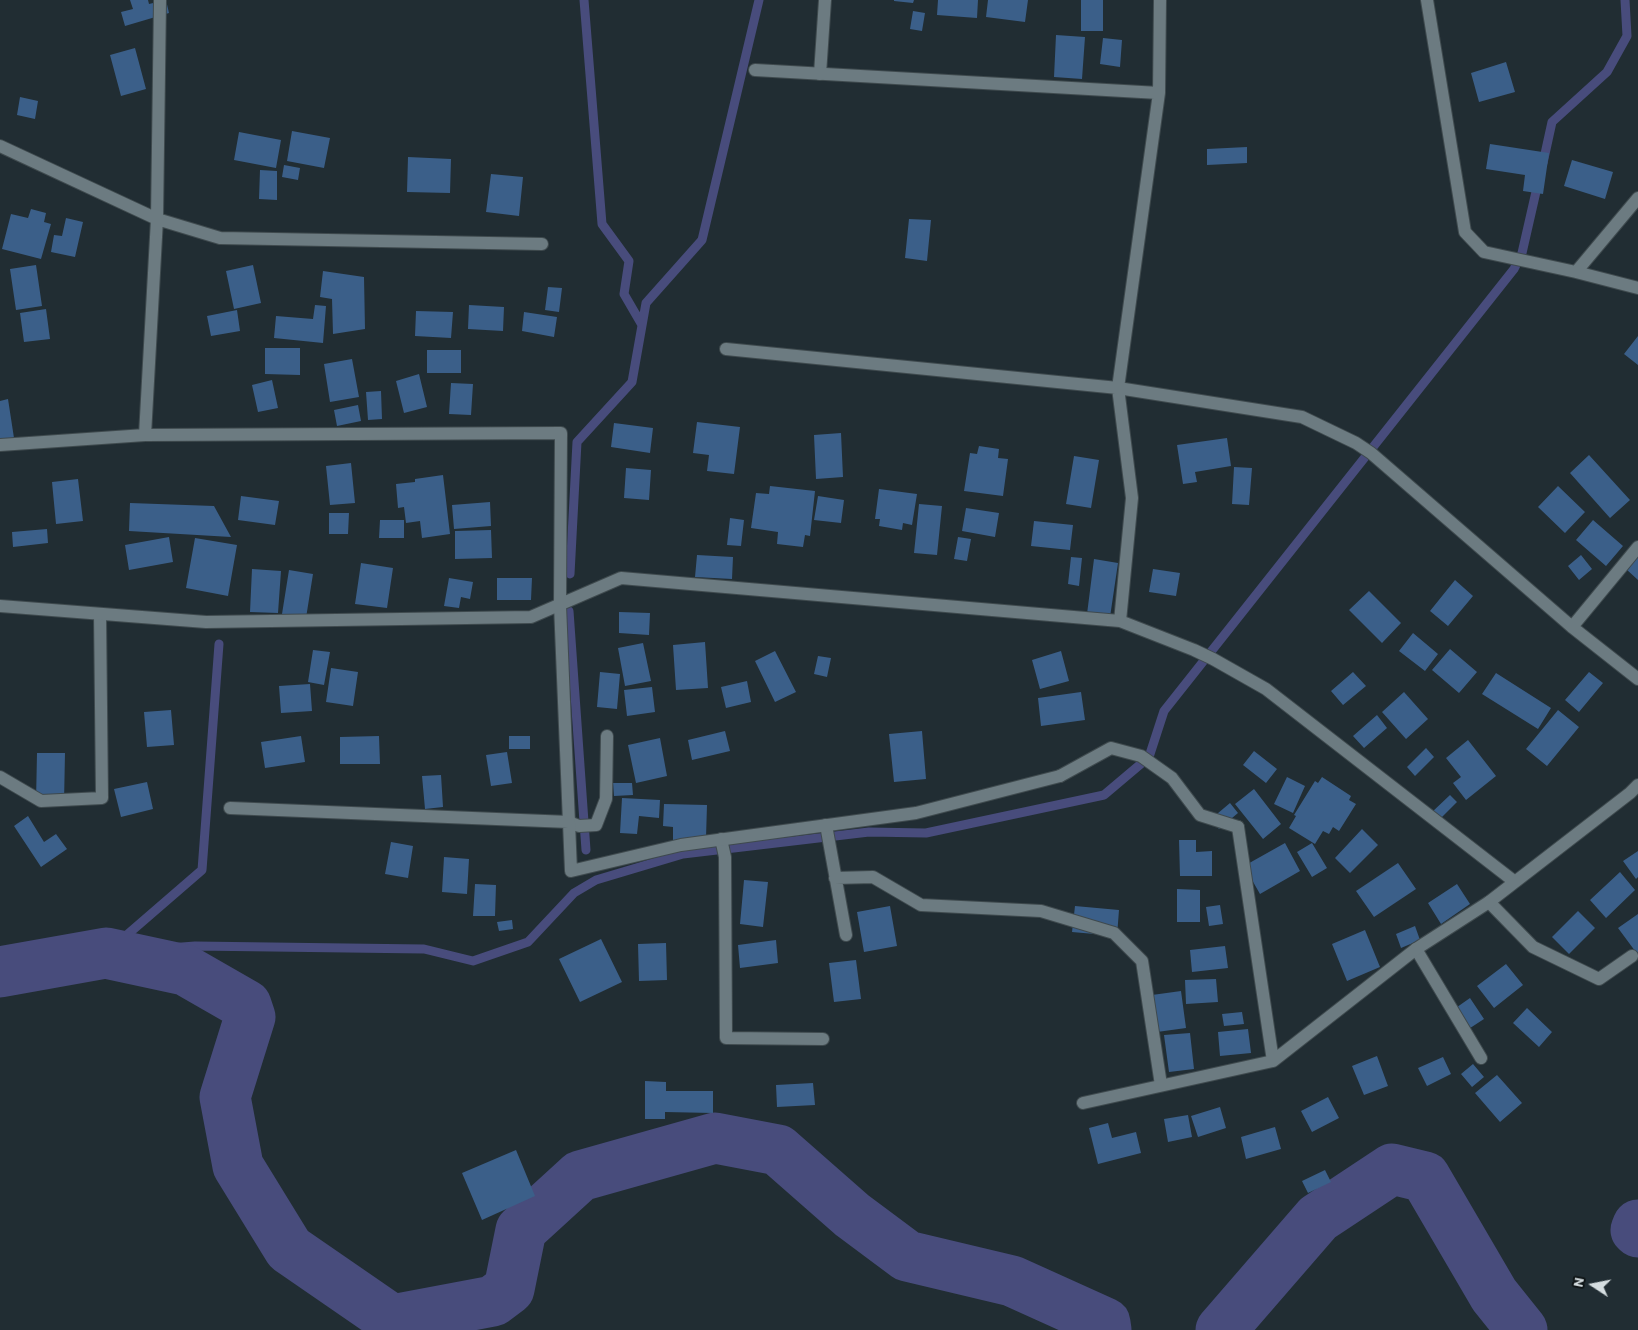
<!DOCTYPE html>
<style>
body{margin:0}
#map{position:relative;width:1638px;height:1330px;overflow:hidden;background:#212d33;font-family:Barlow,sans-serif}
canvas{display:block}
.north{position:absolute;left:1568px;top:1260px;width:50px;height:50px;-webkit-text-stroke:4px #0f1517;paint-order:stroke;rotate:281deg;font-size:14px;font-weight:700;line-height:20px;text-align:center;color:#d5dde0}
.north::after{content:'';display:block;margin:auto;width:18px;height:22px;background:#d5dde0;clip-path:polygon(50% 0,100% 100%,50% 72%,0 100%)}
</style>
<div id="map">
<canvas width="1638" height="1330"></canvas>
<div class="north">N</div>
</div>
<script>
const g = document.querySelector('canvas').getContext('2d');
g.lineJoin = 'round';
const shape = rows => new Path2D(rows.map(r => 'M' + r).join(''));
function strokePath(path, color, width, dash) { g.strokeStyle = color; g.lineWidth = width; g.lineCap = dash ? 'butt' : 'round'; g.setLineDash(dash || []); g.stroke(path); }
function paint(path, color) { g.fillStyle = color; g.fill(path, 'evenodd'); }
strokePath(shape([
 [584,0,602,224,629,261,624,294,642,325],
 [1543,163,1552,122,1607,72,1627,36,1625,0],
 [570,574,577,442,632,382,646,303,702,240,759,0],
 [569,611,586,850],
 [106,953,195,946,424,949,473,961,528,942,574,893,596,880,683,854,869,832,926,833,1104,795,1149,757,1164,711,1514,269,1522,253,1538,183],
 [106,953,202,870,219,644]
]), '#484c7c', 9);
strokePath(shape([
 [0,972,106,953,185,970,246,1005,250,1017,225,1097,238,1166,289,1249,392,1320,493,1301,509,1289,521,1230,580,1176,715,1138,778,1150,852,1215,907,1256,1012,1281,1105,1323,1106,1330],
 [1638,1225,1636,1230,1638,1232],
 [1221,1330,1318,1218,1392,1169,1425,1177,1494,1295,1522,1330]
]), '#484c7c', 51);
paint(shape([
 [130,0,148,0,149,4,166,0,169,13,125,26,121,12,133,9],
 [894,0,914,0,913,3,894,1],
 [938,0,978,0,977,18,937,15],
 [988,0,1028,0,1025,22,986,17],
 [1081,0,1103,0,1103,31,1081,31],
 [913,11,925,13,922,31,910,29],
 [1056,35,1085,37,1082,79,1054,77],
 [1103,38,1122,40,1120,67,1100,64],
 [135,48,146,89,121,96,110,55],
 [1506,62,1515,92,1479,102,1471,73],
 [20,97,38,101,35,119,17,115],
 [292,131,330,138,324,168,287,161],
 [239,132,281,140,276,168,234,160],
 [1490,144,1549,153,1543,194,1523,191,1525,175,1486,169],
 [1247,147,1247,163,1207,165,1207,149],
 [408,157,451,159,450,193,407,192],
 [1572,160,1613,172,1605,199,1564,186],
 [284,165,300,168,298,180,282,177],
 [260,170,277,171,277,200,259,199],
 [491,174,523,177,519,216,486,212],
 [31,209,46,213,44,222,51,224,41,259,2,249,11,214,28,218],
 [66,218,83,222,75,257,51,252,54,235,62,236],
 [909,219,931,220,927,261,905,258],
 [36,265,42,306,16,310,10,269],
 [253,265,261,303,234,309,226,271],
 [323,271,364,277,365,329,333,334,332,299,320,297],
 [548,287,562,288,559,312,545,310],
 [315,305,326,306,323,343,274,338,276,316,313,319],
 [469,305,504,307,503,331,468,329],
 [46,309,50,339,24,342,20,313],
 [237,310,240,331,211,336,207,316],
 [416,311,453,312,451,338,415,336],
 [524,312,557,317,554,337,522,331],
 [1638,336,1638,365,1624,354],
 [265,348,300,348,300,375,265,374],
 [427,350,461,350,461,373,427,373],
 [352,359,359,397,330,402,324,364],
 [419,374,427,407,404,413,396,381],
 [272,380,278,408,258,412,252,385],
 [451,383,473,384,471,415,449,414],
 [381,391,382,419,368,420,366,392],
 [8,399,14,438,0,440,0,401],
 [358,405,361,421,337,426,334,410],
 [697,422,740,427,734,474,707,471,709,455,693,453],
 [614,423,653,428,650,453,611,447],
 [841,433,843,477,816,479,814,435],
 [1227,438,1231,466,1195,472,1197,482,1183,484,1177,445],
 [979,446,999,449,998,458,1008,459,1003,496,964,491,970,453,977,454],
 [1589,455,1630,500,1610,518,1570,473],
 [1074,456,1099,460,1091,508,1066,504],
 [351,463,355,503,330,505,326,466],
 [1234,467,1252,468,1249,505,1232,504],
 [626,468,651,470,649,500,624,498],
 [443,475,450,534,422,538,420,521,406,523,404,507,398,508,396,484,415,482,415,479],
 [78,479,83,521,56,524,52,482],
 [770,486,815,491,810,536,805,535,803,547,777,544,778,532,751,528,756,493,769,494],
 [1558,486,1585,512,1565,533,1538,507],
 [879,489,917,494,912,525,903,523,902,530,879,526,880,519,875,519],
 [241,496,279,501,275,525,238,520],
 [818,496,844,500,841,523,814,520],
 [490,502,491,526,454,529,452,505],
 [130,503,214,506,231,537,129,531],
 [919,504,942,506,937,555,914,553],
 [966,508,999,513,995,537,962,531],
 [329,513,349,513,348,534,329,534],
 [730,518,744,520,741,546,727,545],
 [380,520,404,520,404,538,379,538],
 [1593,520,1623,546,1606,566,1576,540],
 [1034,521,1073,525,1070,550,1031,546],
 [47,529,48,543,13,547,12,532],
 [491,530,492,558,455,559,455,531],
 [169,537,173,562,129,570,125,545],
 [958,537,971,539,967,561,954,559],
 [195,538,237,545,228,596,186,588],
 [697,555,733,557,732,579,695,577],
 [1581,555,1592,569,1579,580,1568,566],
 [1638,555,1638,580,1626,569],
 [1071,557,1082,558,1079,586,1068,584],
 [1094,559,1118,563,1110,617,1087,614],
 [361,563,393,568,387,608,355,604],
 [252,569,281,571,278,613,250,612],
 [1153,569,1180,573,1176,596,1149,592],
 [289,570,313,574,306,618,282,614],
 [449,578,473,582,470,599,461,597,459,608,444,606],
 [497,578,532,578,531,600,497,600],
 [1455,580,1473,596,1448,626,1430,611],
 [1369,591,1401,623,1382,643,1349,610],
 [619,612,650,613,649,635,619,633],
 [1413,633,1438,654,1425,671,1399,651],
 [705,642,708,688,676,690,673,645],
 [643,643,651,681,625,686,618,648],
 [1450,649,1477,672,1459,693,1432,670],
 [313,650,330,652,324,685,308,682],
 [775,651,796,692,775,702,755,661],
 [1061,651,1069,681,1040,689,1032,660],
 [818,656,831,658,827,677,814,674],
 [331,668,358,672,353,706,326,702],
 [600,672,620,674,617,709,597,707],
 [1353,672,1366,686,1343,705,1331,691],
 [1589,672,1603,683,1579,712,1565,700],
 [1496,673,1551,708,1538,729,1482,694],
 [747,681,751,702,726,708,721,687],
 [310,684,312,711,281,713,279,686],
 [652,687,655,712,627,716,624,690],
 [1081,692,1085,720,1041,726,1038,698],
 [1404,692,1428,719,1406,739,1382,712],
 [171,710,174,745,147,747,144,712],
 [1558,710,1579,727,1547,766,1526,749],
 [1377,715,1387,728,1364,748,1353,736],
 [725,731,730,751,692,760,688,740],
 [922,731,926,779,894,782,889,734],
 [301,736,305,762,265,768,261,742],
 [379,736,380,764,340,764,340,737],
 [509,736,530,736,530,749,509,749],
 [660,738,667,776,636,783,628,745],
 [1468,740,1496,776,1466,800,1453,783,1461,777,1446,758],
 [1426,748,1434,757,1415,776,1407,767],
 [1254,751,1277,769,1266,783,1243,765],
 [507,752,512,783,491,786,486,755],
 [37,753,65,753,64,803,36,802],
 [441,775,443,807,425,809,422,776],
 [1287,777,1305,786,1293,813,1274,804],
 [1322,777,1351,796,1349,800,1356,804,1339,831,1333,827,1329,834,1323,831,1315,844,1289,828,1296,816,1294,815,1315,781,1318,783],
 [147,782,153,809,121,817,114,789],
 [613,783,632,783,633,795,614,796],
 [1254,789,1281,824,1263,839,1235,804],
 [1450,795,1457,802,1438,821,1431,813],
 [622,798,660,800,659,818,639,816,637,834,620,833],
 [1230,803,1238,813,1219,829,1211,819],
 [664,804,707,805,706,838,673,845,673,827,663,826],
 [28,816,44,842,56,834,67,849,41,867,14,826],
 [1362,829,1378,845,1350,873,1335,858],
 [1179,840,1196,840,1196,852,1212,851,1212,876,1180,876],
 [391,842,413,846,408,878,385,874],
 [1285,843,1300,871,1260,894,1244,866],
 [1312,843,1327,868,1312,877,1297,852],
 [1638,851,1638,877,1636,879,1623,861],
 [444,857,469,859,467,894,442,892],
 [1398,863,1416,889,1374,917,1356,891],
 [1620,872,1635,890,1606,918,1590,900],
 [744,880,768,882,763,927,740,924],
 [475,884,496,885,495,916,473,916],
 [1457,884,1470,904,1441,924,1428,903],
 [1177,889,1200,890,1200,922,1177,922],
 [1220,905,1223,924,1209,926,1206,907],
 [890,906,897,946,864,952,857,912],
 [1075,906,1119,910,1117,936,1072,932],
 [1578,911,1595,928,1569,954,1552,937],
 [1638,914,1638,955,1618,928],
 [512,920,513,929,499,931,497,922],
 [1415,926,1420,940,1401,948,1396,934],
 [1365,930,1380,967,1347,981,1332,944],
 [601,939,622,982,580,1002,559,959],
 [776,940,778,963,740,968,738,945],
 [666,943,667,980,639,981,638,944],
 [1225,946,1228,968,1192,972,1190,950],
 [856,960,861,999,834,1002,829,963],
 [1506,964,1523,985,1494,1008,1477,986],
 [1216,979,1218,1002,1186,1004,1185,980],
 [1181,991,1186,1028,1157,1032,1152,995],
 [1470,998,1484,1019,1464,1032,1450,1012],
 [1527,1008,1552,1032,1539,1047,1513,1023],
 [1242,1012,1244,1024,1224,1026,1222,1014],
 [1248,1029,1251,1053,1220,1056,1218,1032],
 [1190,1033,1194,1069,1169,1072,1164,1035],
 [1377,1056,1388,1086,1364,1095,1352,1066],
 [1443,1057,1451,1074,1427,1086,1418,1068],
 [1473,1064,1484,1077,1472,1087,1461,1074],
 [1497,1075,1522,1103,1500,1122,1475,1093],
 [645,1081,666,1082,666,1091,713,1091,713,1113,665,1112,665,1119,645,1119],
 [813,1083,815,1105,777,1107,776,1085],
 [1328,1097,1339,1118,1312,1132,1301,1111],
 [1220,1107,1226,1128,1198,1137,1191,1116],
 [1188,1115,1192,1137,1168,1142,1164,1119],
 [1108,1123,1112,1138,1136,1132,1141,1153,1098,1164,1089,1128],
 [1275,1127,1281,1149,1246,1159,1241,1137],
 [516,1150,535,1196,482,1220,462,1173],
 [1325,1170,1331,1182,1308,1193,1302,1181]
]), '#3b5f89');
const service = shape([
 [820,74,825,0],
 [1060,776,1111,748,1141,756,1172,778,1200,815,1238,827],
 [0,777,41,801,102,798,100,614],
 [569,822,579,826,596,825,606,799,607,736],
 [826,825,846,935],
 [721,839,725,857,726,1038,823,1039],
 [835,878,873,877,921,905,1041,911,1114,933,1142,961,1161,1085],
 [1489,902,1533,947,1599,979,1632,956],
 [1416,949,1481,1058]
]);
const minor = shape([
 [1427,0,1465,232,1484,252,1576,272,1638,288],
 [755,70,1159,93],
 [0,146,157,219,220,238,542,244],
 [1576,272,1638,198],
 [726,349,1118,388,1302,417,1356,443,1371,453,1572,627,1638,679],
 [145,435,157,219,160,0],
 [0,445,145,435,561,433,560,605,571,871,681,845,916,813,1060,776],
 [0,606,206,622,531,617,621,578,1120,621,1194,650,1213,659,1266,689,1515,882],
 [1120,621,1132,498,1118,388,1159,93,1160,0],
 [1572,627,1638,547],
 [230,808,569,822],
 [1238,827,1273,1061],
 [1083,1103,1273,1061,1416,949,1489,902,1630,793,1638,785]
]);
strokePath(service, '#3f4a4e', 14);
strokePath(minor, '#3f4a4e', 14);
strokePath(service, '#6c7b81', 12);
strokePath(minor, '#6c7b81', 12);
</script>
